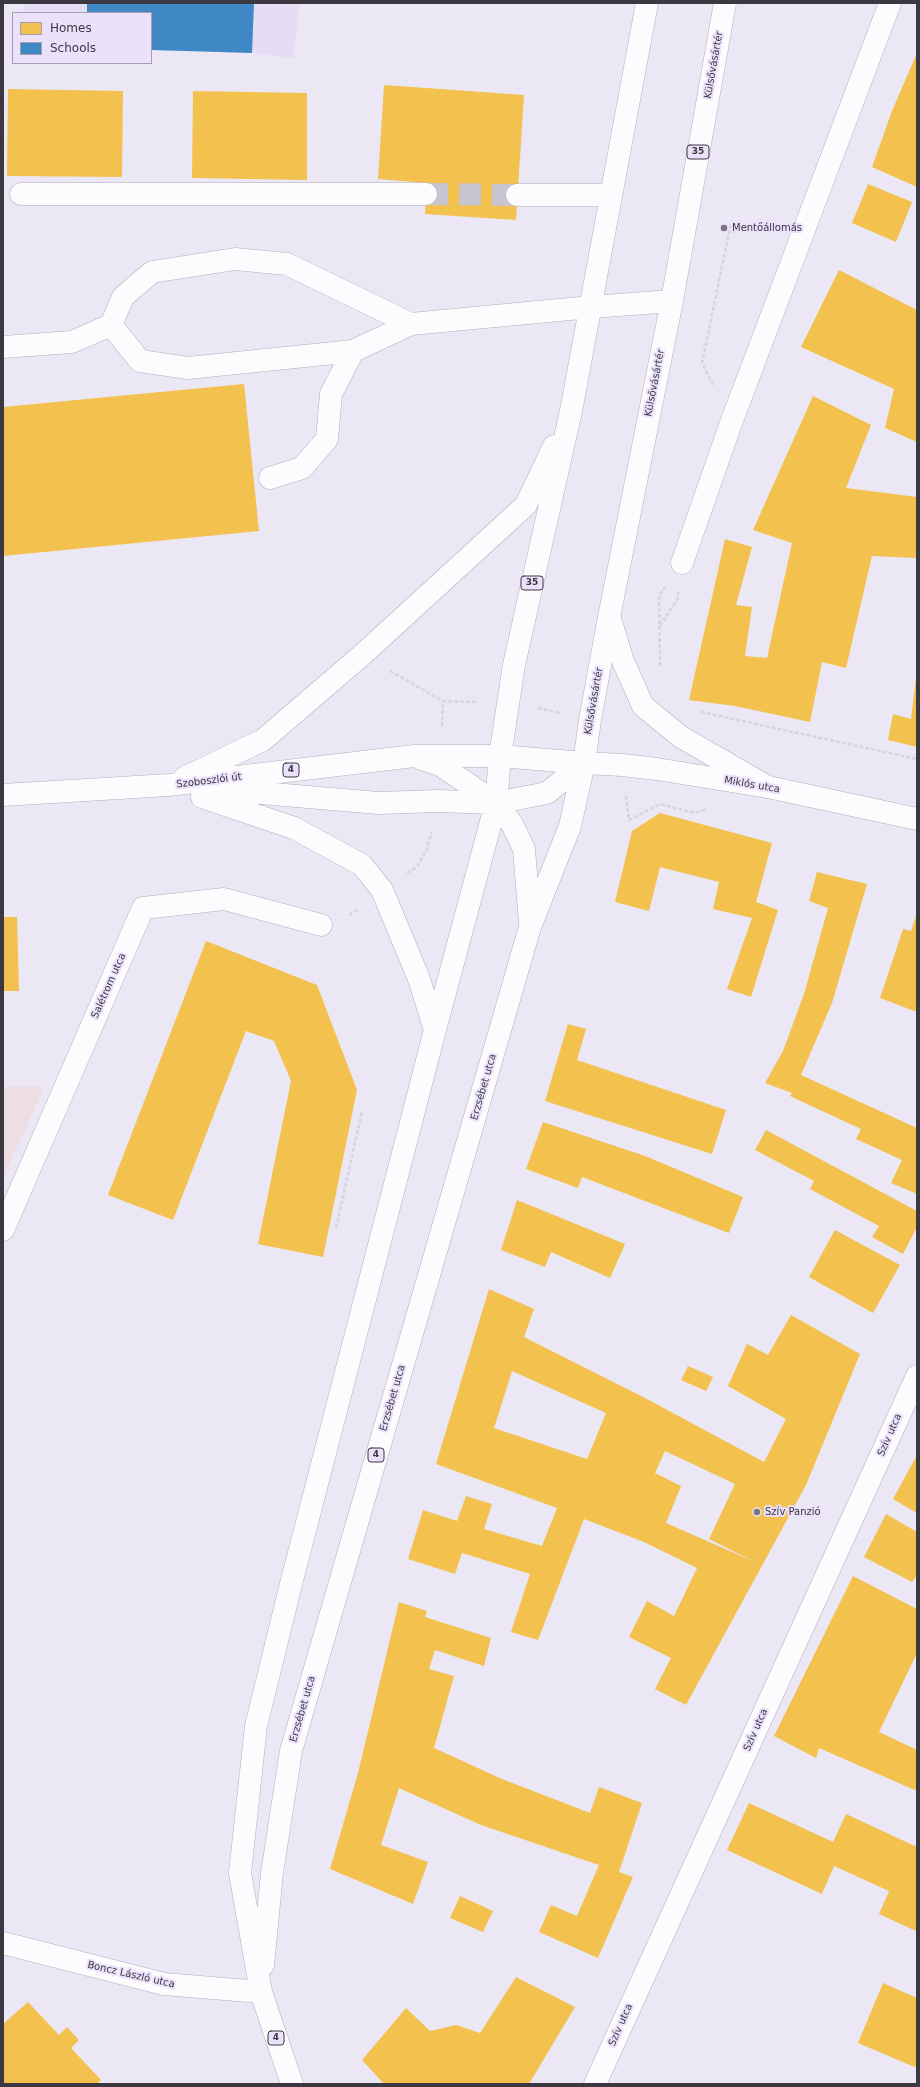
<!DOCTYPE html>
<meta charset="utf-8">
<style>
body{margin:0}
#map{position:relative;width:920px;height:2087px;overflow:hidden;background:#ece7f5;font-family:"DejaVu Sans",sans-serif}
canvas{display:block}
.frame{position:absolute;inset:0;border:4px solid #3b3842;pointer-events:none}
.legend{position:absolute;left:12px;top:12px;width:140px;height:52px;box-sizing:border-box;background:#ebe1fb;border:1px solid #a59db1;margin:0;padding:5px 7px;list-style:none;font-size:12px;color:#3b3842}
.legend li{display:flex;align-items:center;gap:8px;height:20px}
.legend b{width:20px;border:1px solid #a59db1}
</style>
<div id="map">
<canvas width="920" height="2087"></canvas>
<div class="frame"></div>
<ul class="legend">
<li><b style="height:11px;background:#f2c14e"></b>Homes</li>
<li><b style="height:11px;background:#3f88c5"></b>Schools</li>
</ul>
</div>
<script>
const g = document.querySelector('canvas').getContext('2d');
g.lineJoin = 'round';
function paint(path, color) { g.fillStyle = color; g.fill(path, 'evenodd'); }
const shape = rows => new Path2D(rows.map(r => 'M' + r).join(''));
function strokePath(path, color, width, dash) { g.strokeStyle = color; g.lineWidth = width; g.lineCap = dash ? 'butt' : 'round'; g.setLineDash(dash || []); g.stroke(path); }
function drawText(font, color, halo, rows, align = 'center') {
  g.font = font + ' "DejaVu Sans",sans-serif'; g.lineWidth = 4; g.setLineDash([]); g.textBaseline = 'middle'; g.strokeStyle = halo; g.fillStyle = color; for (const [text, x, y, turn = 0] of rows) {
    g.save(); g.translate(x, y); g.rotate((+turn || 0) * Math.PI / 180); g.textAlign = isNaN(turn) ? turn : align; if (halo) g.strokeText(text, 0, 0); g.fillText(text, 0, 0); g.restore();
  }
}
paint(shape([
 [3,1087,44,1087,3,1178]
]), '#eedde3');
paint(shape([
 [24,3,300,3,293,58,252,53,151,50,151,13,24,13]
]), '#e5ddf4');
paint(shape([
 [917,53,917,187,872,167,892,111],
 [384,85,524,95,516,220,425,214,427,183,378,179],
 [8,89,123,91,122,177,7,176],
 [193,91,307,93,307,180,192,178],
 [868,184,912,202,896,242,852,223],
 [839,270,917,310,917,442,885,428,894,389,801,347],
 [244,384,259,531,3,556,3,407],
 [813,396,871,425,846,488,917,497,917,558,872,556,846,668,822,662,810,722,735,706,689,700,725,539,752,547,736,605,752,607,745,656,767,658,792,543,753,530],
 [916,678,917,678,917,747,888,740,893,714,911,719],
 [660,813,772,843,756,902,778,910,751,997,727,989,752,918,713,909,719,882,660,867,649,911,615,902,632,831],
 [817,872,867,884,832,1003,801,1075,917,1128,917,1194,891,1183,902,1160,856,1139,861,1129,790,1096,792,1093,765,1083,783,1051,804,994,828,908,809,901],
 [917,913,917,1012,880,998,903,929,911,931],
 [3,917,17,917,19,991,3,991],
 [206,941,317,985,357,1090,323,1257,258,1244,291,1081,274,1041,246,1031,173,1220,108,1195],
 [568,1024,586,1029,577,1060,726,1110,712,1154,545,1101],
 [543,1122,645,1156,743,1197,729,1233,582,1177,578,1188,526,1169],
 [766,1130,917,1211,917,1227,903,1254,872,1237,879,1226,810,1189,814,1181,755,1150],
 [517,1200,625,1244,610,1278,551,1252,545,1267,501,1250],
 [835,1230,900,1265,873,1313,809,1277],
 [489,1289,534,1309,524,1337,645,1398,764,1462,786,1419,728,1386,747,1344,768,1355,791,1315,860,1354,806,1485,686,1705,655,1689,671,1658,629,1637,647,1601,674,1616,697,1568,644,1542,584,1519,538,1640,511,1632,530,1574,462,1553,455,1574,408,1559,423,1510,457,1521,466,1496,492,1504,484,1529,542,1546,557,1508,436,1464],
 [512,1371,606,1413,587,1459,494,1428],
 [665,1451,735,1484,709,1539,755,1562,666,1523,681,1486,655,1473],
 [688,1366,713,1377,706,1391,681,1380],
 [917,1455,917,1513,893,1499],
 [886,1514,917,1532,917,1575,912,1582,864,1557],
 [853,1576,917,1609,917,1653,879,1732,917,1750,917,1791,819,1748,816,1758,774,1736],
 [399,1602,427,1611,425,1617,491,1638,484,1666,435,1650,429,1669,454,1676,434,1748,502,1779,590,1813,599,1787,642,1803,619,1872,633,1877,598,1958,539,1932,551,1905,577,1916,599,1865,481,1825,399,1788,381,1845,428,1862,413,1904,330,1869,358,1773],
 [749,1803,833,1842,846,1814,917,1847,916,1931,879,1914,889,1891,834,1866,822,1894,727,1850],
 [460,1896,493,1911,483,1932,450,1918],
 [516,1977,575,2007,529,2084,384,2084,362,2060,406,2008,430,2031,456,2025,480,2033],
 [883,1983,917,1998,917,2068,858,2043],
 [28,2002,59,2035,67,2027,79,2040,71,2048,101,2080,97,2084,3,2084,3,2024]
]), '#f2c14e');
paint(shape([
 [87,3,254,3,252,53,151,50,151,13,87,13]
]), '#3f88c5');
strokePath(shape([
 [426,194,517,195]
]), '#c9c4d1', 22, [22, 11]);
const minor = shape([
 [21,194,426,194],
 [517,195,611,195],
 [3,347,72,342,111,325],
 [353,351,188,368,140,361,111,325,123,297,152,272,235,259,287,264,411,324],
 [270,478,302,468,327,439,331,394,353,351,411,324,591,307,672,301],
 [682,563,731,423,890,3],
 [584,763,622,765,657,769,768,787,917,819],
 [3,1230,143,908,224,899,321,925],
 [3,1943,164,1984,261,1992],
 [595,2084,917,1376]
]);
const major = shape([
 [610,619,623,661,643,706,681,737,768,787],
 [422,759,440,765,496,803,512,824,524,849,530,922],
 [184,778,263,740,362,655,526,505,554,446],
 [215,789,378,803,437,801,496,803,547,793,584,763],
 [3,795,169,785,414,756,500,756,584,763],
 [202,797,294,828,362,865,382,890,419,979,435,1030],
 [263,1965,272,1873,291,1751,530,927,570,826,584,763,590,720,609,617,672,301,725,3],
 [292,2084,261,1992,240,1873,256,1726,292,1580,435,1030,496,803,500,756,514,665,571,411,647,3]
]);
strokePath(minor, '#b2aeb9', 23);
strokePath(major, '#b2aeb9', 23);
strokePath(shape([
 [713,385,702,363,731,223],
 [660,626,678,598,678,592],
 [660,666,659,596,665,587],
 [390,671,443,701,477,702],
 [538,708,560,713],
 [701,712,917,759],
 [442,726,443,701],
 [626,796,629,820,660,804,695,813,707,809],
 [407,873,417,867,427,849,432,831],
 [349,915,358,909],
 [336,1228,362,1111]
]), '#d7d5da', 2.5, [4, 2]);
strokePath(minor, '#fcfbfe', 22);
strokePath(major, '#fcfbfe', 22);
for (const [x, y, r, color] of [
 [724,228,4,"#797581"],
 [757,1512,4,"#797581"]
]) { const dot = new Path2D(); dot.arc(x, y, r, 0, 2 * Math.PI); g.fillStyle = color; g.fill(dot); strokePath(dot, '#ebe1fb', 1.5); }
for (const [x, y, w] of [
 [698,152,22],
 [532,583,22],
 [291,770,16],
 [376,1455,16],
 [276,2038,16]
]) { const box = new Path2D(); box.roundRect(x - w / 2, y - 7, w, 14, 3); g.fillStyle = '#ebe1fb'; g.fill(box); strokePath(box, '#3b3842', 1); }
drawText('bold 9px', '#3b3842', null, [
 ["35",698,152],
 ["35",532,583],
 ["4",291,770],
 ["4",376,1455],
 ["4",276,2038]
]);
drawText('10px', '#3b3842', '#ebe1fb', [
 ["Külsővásártér",714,65,-80],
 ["Külsővásártér",655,383,-79],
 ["Külsővásártér",594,701,-80],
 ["Szoboszlói út",209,781,-7],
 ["Miklós utca",752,785,10],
 ["Salétrom utca",109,986,-66],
 ["Erzsébet utca",484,1087,-74],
 ["Erzsébet utca",393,1398,-74],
 ["Szív utca",890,1435,-66],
 ["Erzsébet utca",303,1709,-74],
 ["Szív utca",756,1730,-66],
 ["Boncz László utca",131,1975,13],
 ["Szív utca",621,2025,-66]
]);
drawText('10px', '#3b3842', '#ebe1fb', [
 ["Mentőállomás",732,228],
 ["Szív Panzió",765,1512]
], 'left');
</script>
